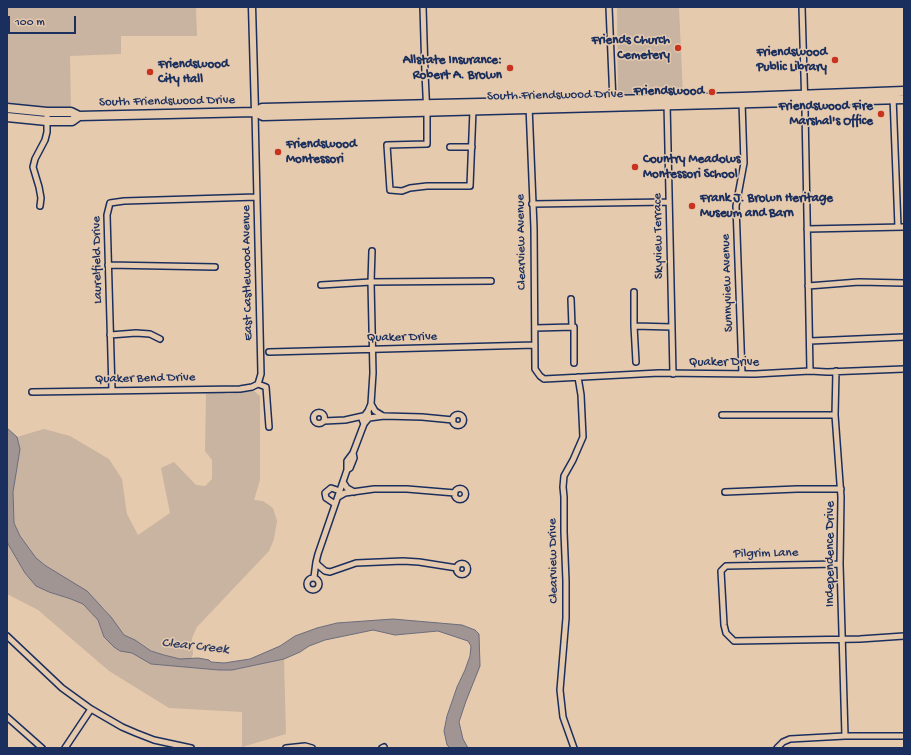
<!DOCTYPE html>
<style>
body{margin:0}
#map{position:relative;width:911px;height:755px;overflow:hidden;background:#e6caad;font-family:"Gochi Hand",sans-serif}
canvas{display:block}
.frame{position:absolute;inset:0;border:8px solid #1b2f5e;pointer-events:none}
.scale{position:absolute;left:8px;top:16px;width:68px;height:18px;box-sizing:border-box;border:2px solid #1b2f5e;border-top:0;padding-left:5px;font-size:12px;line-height:14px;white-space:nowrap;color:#1b2f5e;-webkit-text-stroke:3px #e6caad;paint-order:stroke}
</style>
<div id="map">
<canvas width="911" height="755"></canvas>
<div class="frame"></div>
<div class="scale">100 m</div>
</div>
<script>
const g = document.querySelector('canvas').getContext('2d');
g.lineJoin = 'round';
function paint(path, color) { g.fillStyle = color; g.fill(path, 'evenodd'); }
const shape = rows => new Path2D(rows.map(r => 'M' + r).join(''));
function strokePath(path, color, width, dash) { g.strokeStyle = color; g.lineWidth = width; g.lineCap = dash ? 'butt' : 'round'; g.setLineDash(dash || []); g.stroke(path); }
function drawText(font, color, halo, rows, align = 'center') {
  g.font = font + ' "Gochi Hand",sans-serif'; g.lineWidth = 3; g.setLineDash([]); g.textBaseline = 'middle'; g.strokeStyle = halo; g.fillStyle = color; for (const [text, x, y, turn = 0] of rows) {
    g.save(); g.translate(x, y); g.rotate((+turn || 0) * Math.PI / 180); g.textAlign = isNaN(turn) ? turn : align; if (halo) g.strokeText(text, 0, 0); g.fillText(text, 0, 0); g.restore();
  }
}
paint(shape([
 [7,7,196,7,197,36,121,36,121,54,70,56,71,110,46,110,7,105],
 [617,7,679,7,683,95,618,97],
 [254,391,260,396,260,480,254,500,263,501,273,508,277,521,274,539,269,551,197,627,192,638,193,654,191,659,180,659,151,651,135,640,124,635,104,608,35,558,20,536,14,523,13,507,13,483,20,449,17,437,44,429,70,436,109,459,122,479,127,514,138,535,170,513,161,468,174,462,196,485,205,486,212,479,212,460,205,451,206,393,220,392,227,394],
 [7,540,25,573,49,592,71,599,83,604,98,620,104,638,120,651,132,653,151,664,219,670,232,670,284,659,286,734,242,747,242,712,169,708,109,671,38,610,7,594]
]), '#c9b3a1');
const water = shape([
 [7,428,17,437,20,449,13,492,14,523,20,536,36,558,46,566,87,591,111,617,124,635,135,640,151,651,164,655,180,659,198,658,209,660,211,662,224,663,250,659,280,646,295,636,317,628,337,623,393,619,462,625,475,630,479,634,480,666,466,701,459,722,463,739,468,748,450,748,447,745,444,731,447,716,457,687,465,670,470,656,471,646,468,641,438,631,395,635,373,630,325,640,309,646,300,652,284,659,232,670,219,670,151,664,132,653,120,651,114,647,104,637,98,620,83,604,71,599,49,592,36,586,25,573,8,544,7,540,7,428]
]);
paint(water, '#a09592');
strokePath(water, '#6b6c7d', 1);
const minor = shape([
 [423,7,425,73,427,116,427,144,387,145,390,190,402,191,410,188,427,186,470,186,473,110],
 [609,7,613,102],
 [802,7,805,110,810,371],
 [893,97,898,227],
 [667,103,673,374],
 [529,106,534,228,535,369,540,376,544,379,659,373,755,374,810,371,827,372,904,369],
 [255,112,261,374,258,384],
 [450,147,472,147],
 [532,204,669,202],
 [40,206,41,198,39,187,33,167,35,159,45,140,47,132,47,112],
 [807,229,904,227],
 [108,265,215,267],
 [321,285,371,282,491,281],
 [808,286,859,282,904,283],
 [634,292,634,326,636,362],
 [571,299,572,327],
 [634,326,672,327],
 [535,328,574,327,574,363],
 [110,335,136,333,150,334,160,339],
 [810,341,904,337],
 [269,352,535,345],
 [836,371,835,415,841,497,840,564,845,736],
 [742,374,736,206,744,163,742,102],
 [258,384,266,387,269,427],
 [112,391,107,215,110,203,124,201,257,197],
 [32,392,240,389,252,387,258,384],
 [371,404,375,411,383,416],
 [368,411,371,404,373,373,371,282,372,251],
 '313.5 418a5.5 5.5 0 1 1 11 0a5.5 5.5 0 1 1-11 0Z',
 '452.5 420a5.5 5.5 0 1 1 11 0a5.5 5.5 0 1 1-11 0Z',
 [722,415,835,415],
 [369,418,384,416,422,417,453,420],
 [324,421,345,420,363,416],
 [364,424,362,419,368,411,369,418,364,424,353,453,347,461,347,470,318,554,316,562,318,565,325,571,330,572,356,563,403,561,419,562,457,568],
 [347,470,350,468,354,458,353,453],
 [343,482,347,488,354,492],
 '454.5 494a5.5 5.5 0 1 1 11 0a5.5 5.5 0 1 1-11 0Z',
 [725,492,797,489,841,489],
 [338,497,345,493,374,489,407,489,455,493],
 [335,504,326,498,325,493,331,488,340,491],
 '456.5 569a5.5 5.5 0 1 1 11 0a5.5 5.5 0 1 1-11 0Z',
 [840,564,726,566,721,571,724,625,726,633,734,641,860,639,904,636],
 [314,577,316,562],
 '307 584a6 6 0 1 1 12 0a6 6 0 1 1-12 0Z',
 [7,636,62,688,91,709,122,727,136,733,154,740,191,748],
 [7,717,42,748],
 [65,748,91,709],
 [286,748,305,746,312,748],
 [382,748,384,747],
 [574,748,563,717,560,690,566,618,566,581,564,532,564,497,563,487,564,476,573,460,583,437,581,395,578,377],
 [777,748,783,742,790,739,845,736,904,736]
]);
const tertiary = shape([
 [252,7,255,112]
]);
const primary = shape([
 [7,108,47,112,71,112,79,116,255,112,263,116,904,99],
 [255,112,262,108,742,97,904,91],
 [7,117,47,121,72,121,79,116]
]);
strokePath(minor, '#1b2f5e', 8);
strokePath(tertiary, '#1b2f5e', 9);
strokePath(primary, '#1b2f5e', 11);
strokePath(minor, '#e6caad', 5);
strokePath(tertiary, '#e6caad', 6);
strokePath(primary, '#e6caad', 8);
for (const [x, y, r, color] of [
 [678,48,4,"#c8321e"],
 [835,60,4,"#c8321e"],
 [510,68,4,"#c8321e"],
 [150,72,4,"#c8321e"],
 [712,92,4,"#c8321e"],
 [881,114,4,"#c8321e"],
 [278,152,4,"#c8321e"],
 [635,167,4,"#c8321e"],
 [692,206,4,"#c8321e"]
]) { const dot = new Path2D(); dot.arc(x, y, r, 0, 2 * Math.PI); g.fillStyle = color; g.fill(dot); strokePath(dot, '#e6caad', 1.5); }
drawText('bold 13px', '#1b2f5e', '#e6caad', [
 ["Friends Church",670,41],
 ["Cemetery",670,56],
 ["Friendswood",827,53],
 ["Public Library",827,68],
 ["Allstate Insurance:",502,61],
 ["Robert A. Brown",502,76],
 ["Friendswood",158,65,"left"],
 ["City Hall",158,80,"left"],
 ["Friendswood",704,92],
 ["Friendswood Fire",873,107],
 ["Marshal's Office",873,122],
 ["Friendswood",286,145,"left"],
 ["Montessori",286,160,"left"],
 ["Country Meadows",643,160,"left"],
 ["Montessori School",643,175,"left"],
 ["Frank J. Brown Heritage",700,199,"left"],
 ["Museum and Barn",700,214,"left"]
], 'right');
drawText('13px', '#1b2f5e', '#e6caad', [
 ["South Friendswood Drive",555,96,-1],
 ["South Friendswood Drive",167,102,-1],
 ["Skyview Terrace",659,236,-91],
 ["Clearview Avenue",522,242,-91],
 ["Laurelfield Drive",98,260,-91],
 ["East Castlewood Avenue",248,273,-91],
 ["Sunnyview Avenue",728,283,-92],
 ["Quaker Drive",402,338,-1],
 ["Quaker Drive",724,363],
 ["Quaker Bend Drive",145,379,-1],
 ["Pilgrim Lane",766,554,-1],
 ["Independence Drive",831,554,-90],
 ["Clearview Drive",554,561,-91]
]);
drawText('italic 14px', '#2f3e66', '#e6caad', [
 ["Clear Creek",195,647,6]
]);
</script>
